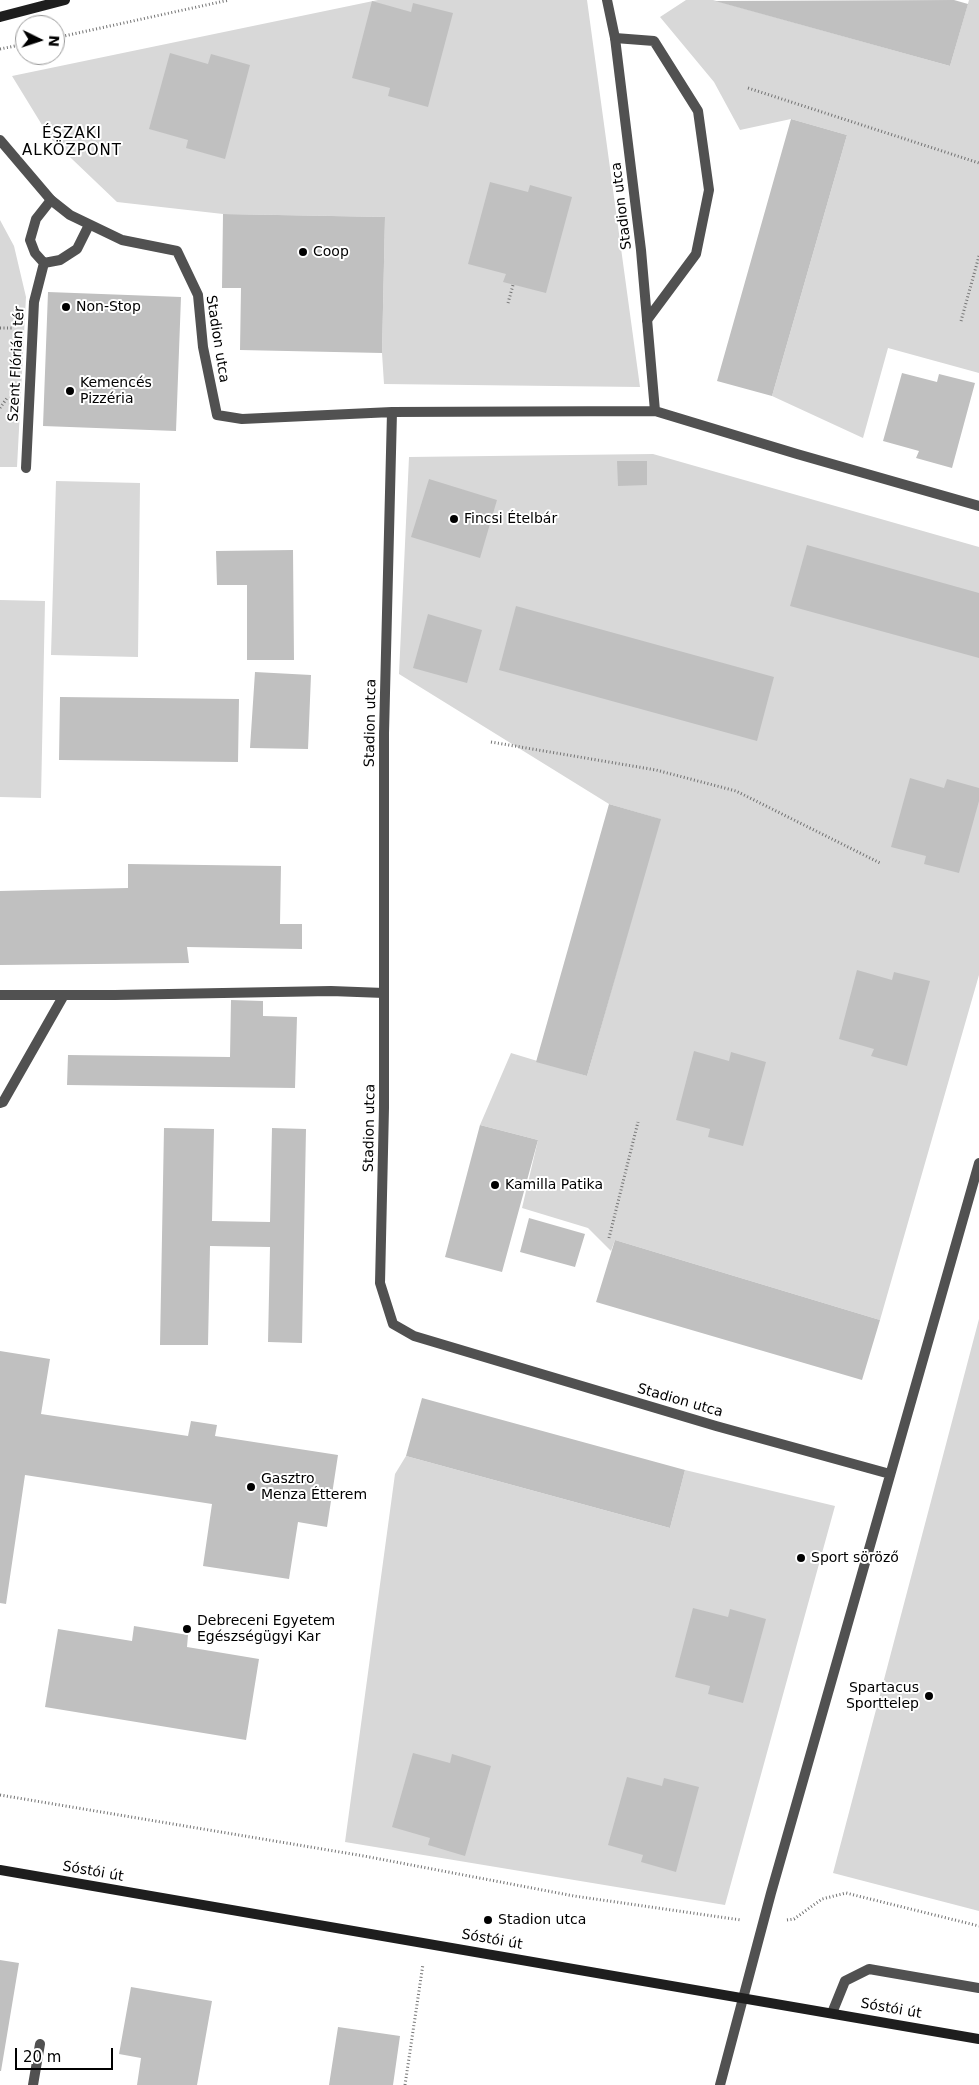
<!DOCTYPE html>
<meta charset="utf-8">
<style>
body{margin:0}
#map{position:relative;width:979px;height:2085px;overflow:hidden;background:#fff;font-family:"DejaVu Sans",sans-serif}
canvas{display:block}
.north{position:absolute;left:15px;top:15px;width:50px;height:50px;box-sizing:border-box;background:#fff;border:1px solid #999;border-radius:50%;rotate:94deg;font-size:14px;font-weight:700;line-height:20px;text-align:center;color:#000}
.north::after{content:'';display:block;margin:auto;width:18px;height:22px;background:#000;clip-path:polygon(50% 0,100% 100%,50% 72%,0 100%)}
.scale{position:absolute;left:15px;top:2048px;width:98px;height:22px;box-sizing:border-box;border:2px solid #000;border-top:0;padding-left:6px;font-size:15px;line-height:18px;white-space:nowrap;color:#000;-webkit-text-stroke:4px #fff;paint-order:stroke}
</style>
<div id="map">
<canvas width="979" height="2085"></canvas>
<div class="north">N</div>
<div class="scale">20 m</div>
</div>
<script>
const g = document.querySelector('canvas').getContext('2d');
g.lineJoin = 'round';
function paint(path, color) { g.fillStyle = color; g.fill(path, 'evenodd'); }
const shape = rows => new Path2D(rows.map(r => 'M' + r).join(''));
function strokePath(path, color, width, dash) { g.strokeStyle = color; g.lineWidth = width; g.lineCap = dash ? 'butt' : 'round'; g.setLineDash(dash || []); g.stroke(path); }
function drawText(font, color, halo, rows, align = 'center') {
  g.font = font + ' "DejaVu Sans",sans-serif'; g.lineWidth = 4; g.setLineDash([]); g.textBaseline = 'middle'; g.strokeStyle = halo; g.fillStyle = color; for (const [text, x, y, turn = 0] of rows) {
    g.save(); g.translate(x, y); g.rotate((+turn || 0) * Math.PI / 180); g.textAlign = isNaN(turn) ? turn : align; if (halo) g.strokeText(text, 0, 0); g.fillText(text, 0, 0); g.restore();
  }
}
paint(shape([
 [378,0,587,0,640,387,384,384,382,353,385,217,223,214,117,202,50,138,12,76],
 [686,0,713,0,950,66,969,0,979,0,979,373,888,348,863,438,772,396,847,135,791,119,740,130,714,82,660,17],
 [0,220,14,246,26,297,17,467,0,467],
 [653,454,979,547,979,975,880,1320,615,1240,611,1251,588,1228,522,1208,538,1140,480,1125,511,1053,587,1076,660,819,609,804,399,674,409,457],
 [56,481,140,483,138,657,51,655],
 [0,600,45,601,41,798,0,797],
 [979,1319,979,1911,833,1873],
 [406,1456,670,1528,685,1470,835,1506,725,1905,345,1842,395,1474]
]), '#d8d8d8');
paint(shape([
 [954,0,968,4,950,66,715,1],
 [372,1,411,12,413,3,453,13,428,107,388,96,390,88,352,78],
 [170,53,208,64,211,54,250,65,225,159,186,148,188,140,149,129],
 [791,119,847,135,772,396,717,381],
 [490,182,528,192,530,185,572,197,546,293,503,282,506,274,468,264],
 [223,214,385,217,382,353,240,350,241,288,222,288],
 [48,292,181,297,176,431,43,426],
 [902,373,937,382,939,374,975,383,952,468,916,458,919,451,883,441],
 [617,461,647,461,647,485,618,486],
 [429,479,497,500,480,558,411,537],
 [807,545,979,593,979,658,790,606],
 [293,550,294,660,247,660,247,585,217,585,216,551],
 [516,606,774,677,757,741,499,670],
 [428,614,482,630,467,683,413,668],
 [255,672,311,675,308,749,250,748],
 [60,697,239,699,238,762,59,760],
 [910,778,944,788,947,779,979,788,979,801,959,873,924,864,926,856,891,847],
 [609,804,661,819,587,1076,536,1062],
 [128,864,281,866,280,924,302,924,302,949,187,947,189,963,0,965,0,891,128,888],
 [857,970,892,980,894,972,930,981,907,1066,871,1056,874,1049,839,1039],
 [231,1000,263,1001,263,1016,297,1017,295,1088,67,1085,68,1055,230,1057],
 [694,1051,729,1061,731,1052,766,1062,743,1146,708,1137,710,1129,676,1120],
 [480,1125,538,1140,502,1272,445,1257],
 [164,1128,214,1129,212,1221,270,1222,272,1128,306,1129,302,1343,268,1342,270,1247,210,1246,208,1345,160,1345],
 [529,1218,585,1234,575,1267,520,1252],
 [615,1240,880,1320,862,1380,596,1302],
 [0,1351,50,1359,41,1414,188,1436,191,1421,217,1425,215,1436,338,1455,327,1527,298,1522,289,1579,203,1566,212,1504,25,1475,6,1604,0,1603],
 [422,1398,685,1470,670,1528,406,1456],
 [693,1608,728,1617,730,1609,766,1619,743,1703,708,1694,710,1686,675,1677],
 [134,1626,188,1635,187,1647,259,1659,246,1740,45,1707,58,1629,132,1641],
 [413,1753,450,1763,452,1754,491,1766,465,1856,428,1845,430,1838,392,1827],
 [627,1777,662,1786,664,1778,699,1787,676,1872,641,1862,643,1855,608,1845],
 [0,1960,19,1963,1,2071,0,2071],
 [131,1987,212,2001,197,2085,137,2085,141,2058,119,2054],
 [338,2027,400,2036,393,2085,329,2085]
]), '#c0c0c0');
strokePath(shape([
 [55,38,229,0],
 [0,49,25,44],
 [748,88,979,163],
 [508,303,513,285],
 [961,321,979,256],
 [0,328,12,328],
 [0,408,7,398],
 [491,742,656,770,736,791,880,863],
 [609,1238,638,1122],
 [0,1795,364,1856,574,1896,741,1920],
 [787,1920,794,1919,822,1899,846,1893,979,1926],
 [405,2085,423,1964]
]), '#737373', 3, [1, 2.5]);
strokePath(shape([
 [615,38,654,41,698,111,709,190,696,254,647,320],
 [51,200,36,219,30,240,35,253,44,263,60,260,77,249,89,225],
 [26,468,34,302,44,263],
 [0,995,115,995,331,991,384,993],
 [0,1103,3,1102,64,995],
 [832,2013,845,1981,869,1969,979,1988]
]), '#515151', 10);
strokePath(shape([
 [607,0,615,38,641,250,655,411],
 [0,140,51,200,70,215,122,240,177,251,198,295,203,347,217,415,242,419,392,412,655,411,797,454,979,506],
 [392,412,384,733,384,1108,380,1283,393,1324,414,1336,716,1426,890,1474],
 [33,2085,40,2044],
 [720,2085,771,1893,979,1163]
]), '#515151', 10);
strokePath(shape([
 [0,17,65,0],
 [0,1870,979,2039]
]), '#1e1e1e', 10);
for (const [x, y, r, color] of [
 [303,252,5,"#000"],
 [66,307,5,"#000"],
 [70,391,5,"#000"],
 [454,519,5,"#000"],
 [495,1185,5,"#000"],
 [251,1487,5,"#000"],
 [801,1558,5,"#000"],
 [187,1629,5,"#000"],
 [929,1696,5,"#000"],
 [488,1920,5,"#000"]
]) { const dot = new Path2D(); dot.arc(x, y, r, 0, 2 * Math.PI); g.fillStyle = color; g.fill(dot); strokePath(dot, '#fff', 2); }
drawText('14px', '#000', '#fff', [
 ["Stadion utca",622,206,-97],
 ["Stadion utca",217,339,81],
 ["Szent Flórián tér",17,364,-87],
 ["Stadion utca",371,723,-89],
 ["Stadion utca",370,1128,-89],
 ["Stadion utca",680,1401,16],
 ["Sóstói út",93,1872,10],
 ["Sóstói út",492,1940,10],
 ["Sóstói út",891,2009,10]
]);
drawText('14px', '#000', '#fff', [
 ["Coop",313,252],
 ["Non-Stop",76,307],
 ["Kemencés",80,383],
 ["Pizzéria",80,399],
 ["Fincsi Ételbár",464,519],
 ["Kamilla Patika",505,1185],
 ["Gasztro",261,1479],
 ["Menza Étterem",261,1495],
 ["Sport söröző",811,1558],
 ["Debreceni Egyetem",197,1621],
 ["Egészségügyi Kar",197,1637],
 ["Spartacus",919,1688,"right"],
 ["Sporttelep",919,1704,"right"],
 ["Stadion utca",498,1920]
], 'left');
g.letterSpacing = '1px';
drawText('15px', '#000', '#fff', [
 ["ÉSZAKI",72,134],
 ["ALKÖZPONT",72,151]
]);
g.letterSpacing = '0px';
</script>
